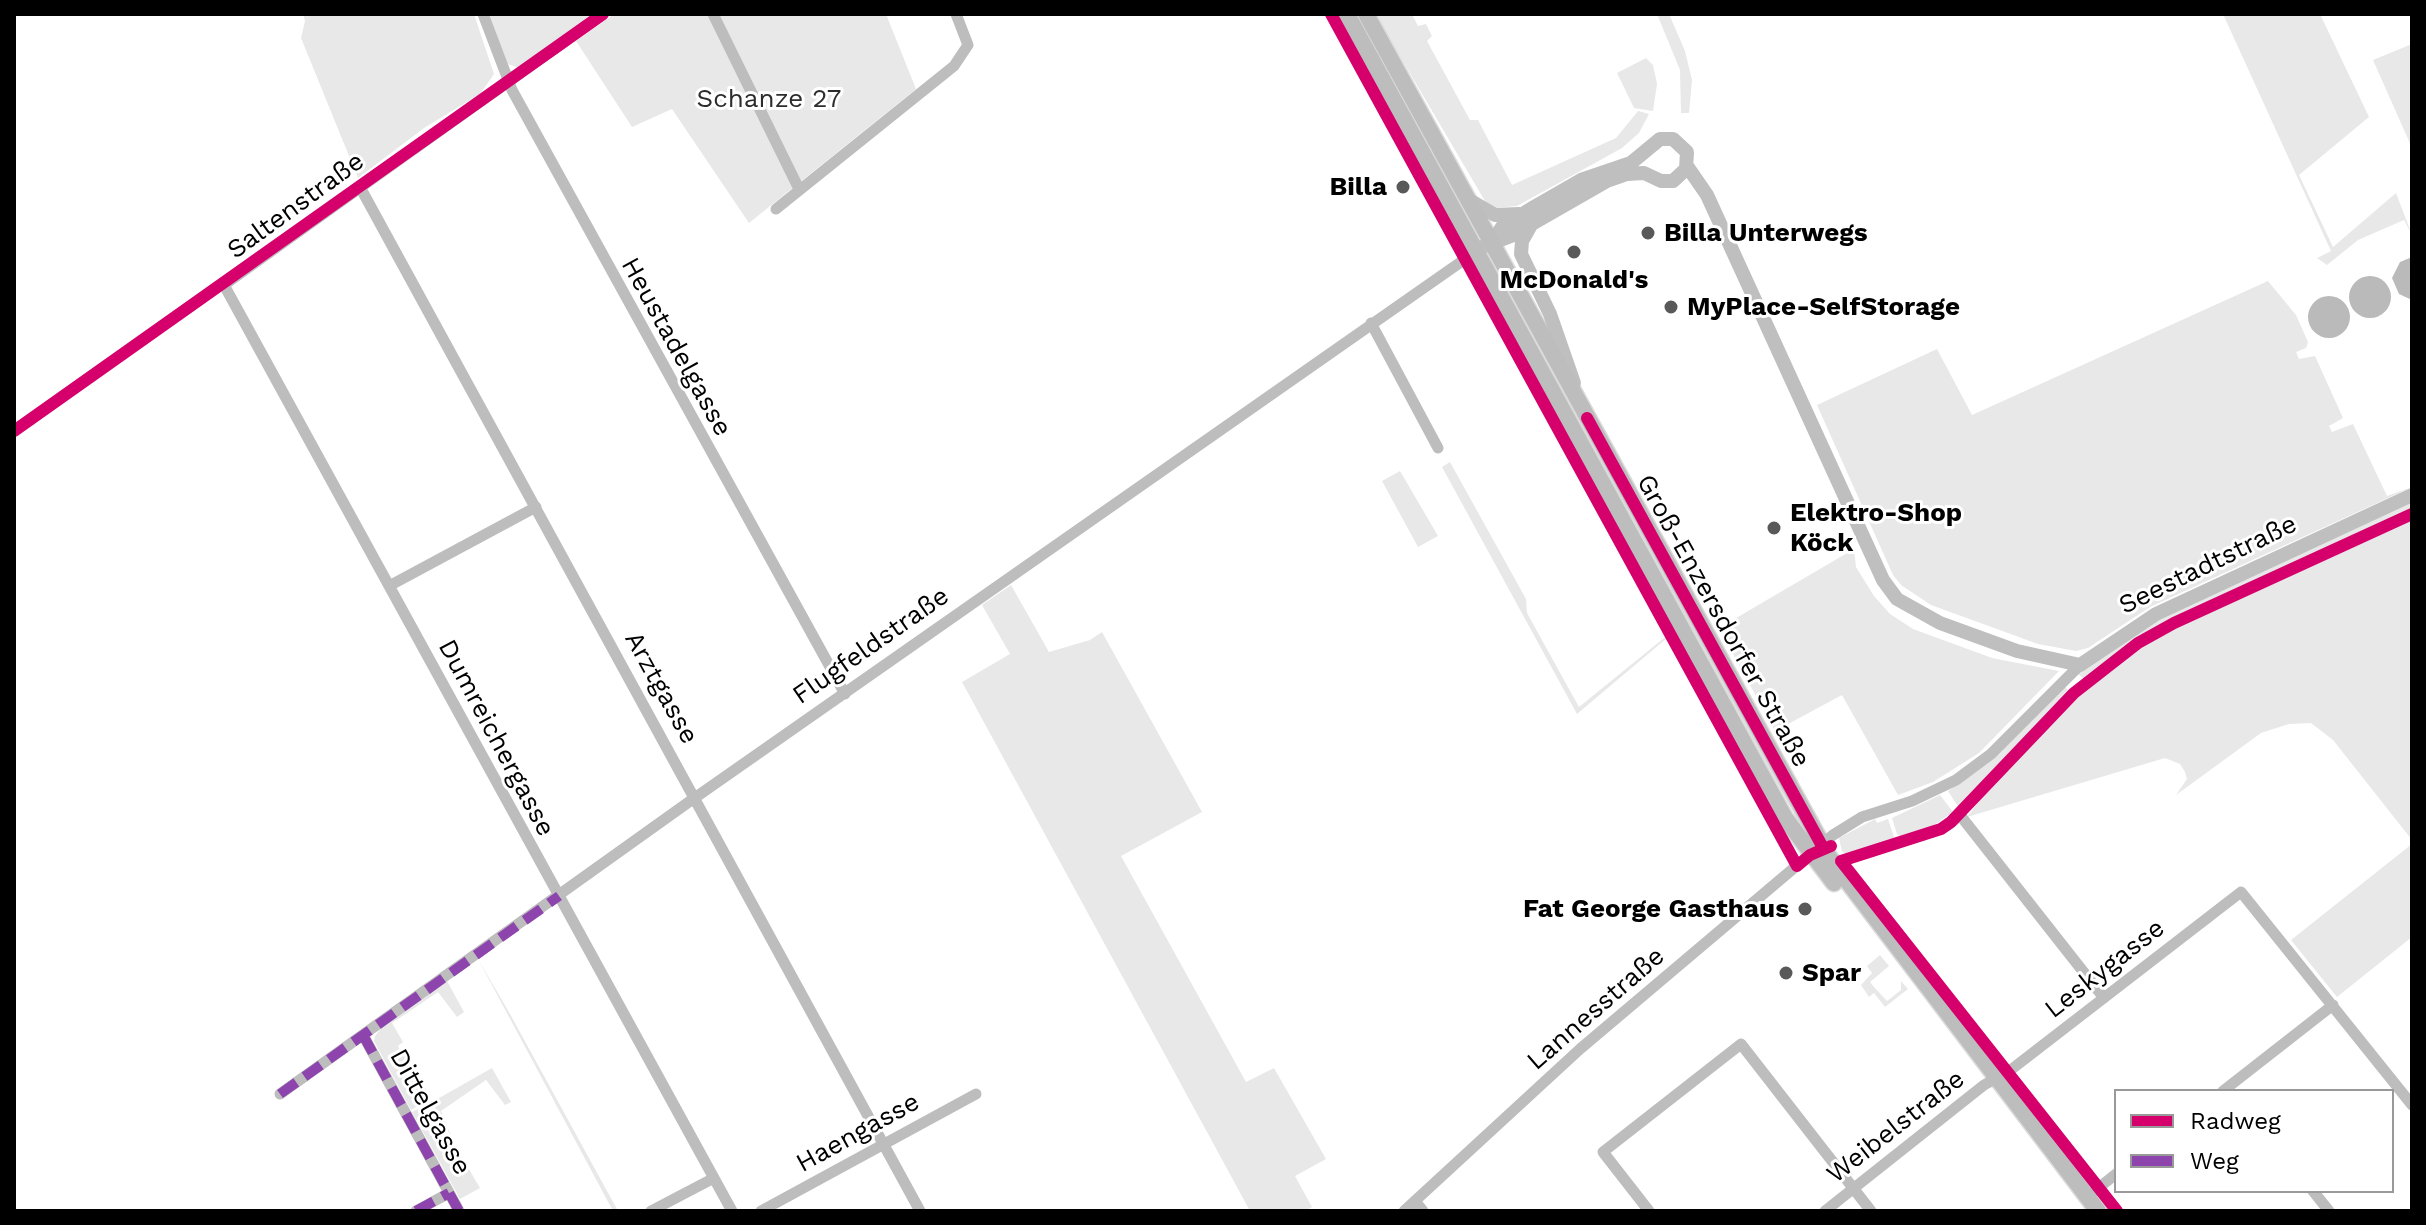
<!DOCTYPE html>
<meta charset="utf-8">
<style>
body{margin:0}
#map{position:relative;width:2426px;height:1225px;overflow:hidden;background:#fff;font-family:"Work Sans",sans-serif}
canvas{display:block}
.frame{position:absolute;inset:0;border:16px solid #000;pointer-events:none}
.legend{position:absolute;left:2114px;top:1089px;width:280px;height:104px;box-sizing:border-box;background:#fff;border:2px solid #999;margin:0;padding:10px 14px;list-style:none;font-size:24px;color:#000}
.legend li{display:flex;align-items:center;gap:16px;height:40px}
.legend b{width:40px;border:2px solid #999}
</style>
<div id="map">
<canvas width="2426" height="1225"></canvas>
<div class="frame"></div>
<ul class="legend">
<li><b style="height:10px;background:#d6006c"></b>Radweg</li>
<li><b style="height:10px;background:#8e44ad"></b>Weg</li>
</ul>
</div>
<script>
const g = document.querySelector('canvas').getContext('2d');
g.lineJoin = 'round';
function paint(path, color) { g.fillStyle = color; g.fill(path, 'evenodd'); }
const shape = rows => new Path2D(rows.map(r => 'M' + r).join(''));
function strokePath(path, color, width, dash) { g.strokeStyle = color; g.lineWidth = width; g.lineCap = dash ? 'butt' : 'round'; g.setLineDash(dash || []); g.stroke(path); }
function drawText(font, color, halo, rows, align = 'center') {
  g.font = font + ' "Work Sans",sans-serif'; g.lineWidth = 6; g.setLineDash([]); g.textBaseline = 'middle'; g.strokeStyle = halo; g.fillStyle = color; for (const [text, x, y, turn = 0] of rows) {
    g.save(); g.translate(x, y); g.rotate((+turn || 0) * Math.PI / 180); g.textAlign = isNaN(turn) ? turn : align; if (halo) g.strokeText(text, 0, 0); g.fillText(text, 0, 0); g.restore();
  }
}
paint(shape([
 [303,14,474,14,494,74,480,94,424,128,358,178,301,38,305,21],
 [488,14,595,14,519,68,508,64],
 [614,14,886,14,916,89,749,223,672,109,632,127,576,41],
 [1375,14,1412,14,1418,26,1426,24,1432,36,1427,41,1470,120,1478,120,1512,185,1616,138,1638,111,1649,114,1639,133,1622,148,1517,206,1493,208,1485,201],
 [1657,14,1669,14,1685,51,1692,80,1689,113,1681,113,1680,70],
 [2223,14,2320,14,2369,117,2299,175,2333,247,2396,193,2412,235,2404,220,2358,240,2327,265,2317,258,2331,251],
 [2412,44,2410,105,2412,148,2373,60],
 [1646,58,1653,65,1657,84,1653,111,1634,108,1617,73],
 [1494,262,1754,738,1802,822,1799,822,1765,764,1489,265],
 [2268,281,2296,315,2308,342,2306,348,2296,352,2299,359,2315,356,2343,418,2329,426,2332,432,2353,424,2387,496,2412,487,2150,607,2088,648,2076,651,2038,644,1931,605,1901,585,1893,575,1817,405,1937,349,1972,415],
 [1450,462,1526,599,1527,613,1579,707,1669,634,1792,864,1667,638,1577,714,1442,467],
 [1400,471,1438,536,1418,547,1382,481],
 [2412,501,2412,509,2162,624,2084,679,2078,674,2141,628],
 [2412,518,2412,840,2333,740,2311,723,2289,724,2261,733,2176,795,2187,779,2185,772,2180,764,2165,758,1967,817,2002,771,2079,694,2130,653,2179,625],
 [1854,549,1856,567,1874,596,1890,614,1913,629,1992,658,2059,671,1979,753,1933,782,1898,795,1842,695,1775,731,1719,628],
 [1011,585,1049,652,1090,640,1102,632,1202,812,1121,856,1246,1082,1274,1068,1326,1159,1295,1176,1312,1207,1306,1211,1250,1211,962,682,1010,654,982,605],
 [2065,687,2070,692,1990,774,1976,794,1959,808,1948,791,1994,758],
 [1940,795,1953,812,1927,830,1902,838,1897,834,1892,818],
 [1875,819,1877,823,1888,819,1895,840,1848,854,1842,852,1839,838],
 [2412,844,2412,937,2337,997,2291,940],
 [1880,955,1889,966,1870,982,1874,987,1887,1001,1901,990,1901,981,1908,989,1885,1007,1874,993,1869,997,1861,985,1872,973,1867,966],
 [478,959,510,1014,618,1211,613,1211],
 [447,981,464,1012,457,1017,438,992,392,1023,403,1042,398,1046,402,1054,406,1052,431,1098,411,1110,374,1041,375,1036,382,1027],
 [492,1068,511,1102,505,1105,486,1080,441,1111,453,1140,432,1102],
 [430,1103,480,1188,460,1199,412,1112]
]), '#e8e8e8');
paint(shape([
 [2412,257,2412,300,2399,294,2392,278,2400,262],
 '2349 297a21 21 0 1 1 42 0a21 21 0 1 1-42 0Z',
 '2308 317a21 21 0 1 1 42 0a21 21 0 1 1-42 0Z'
]), '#bababa');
const primary = shape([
 [1347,14,1785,818,1834,883],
 [1366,14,1829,857,2098,1211]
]);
strokePath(primary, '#dbdbdb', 19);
strokePath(shape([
 [483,14,512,90,845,694],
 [603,14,224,285,732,1211],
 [713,14,799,189],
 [360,187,920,1211],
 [776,209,954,66,968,45,956,14],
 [1371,323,1438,448],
 [389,586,536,507],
 [1948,825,1960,815,2104,998],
 [363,1035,459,1211],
 [2223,1091,2333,1005],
 [280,1094,686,804,1478,250],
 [2313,1191,2329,1211],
 [2087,1197,2116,1174],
 [1415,1201,1423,1211],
 [416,1211,449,1193],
 [651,1211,714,1178],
 [761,1211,976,1094],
 [1404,1211,1580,1049,1833,835,1862,817,1912,801,1956,780,1991,754,2080,665],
 [1649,1211,1603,1152,1741,1044,1871,1211],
 [1825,1211,1984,1085,2008,1072,2241,892,2412,1105]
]), '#bdbdbd', 11);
strokePath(shape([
 [1687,166,1707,195,1883,580,1897,599,1940,623,2017,651,2080,665,2156,614,2412,495],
 [1471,201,1495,215,1519,214],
 [1531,225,1522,241,1521,254,1550,314,1574,383],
 [1482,247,1511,236,1607,181,1627,174,1644,173,1661,181,1673,181,1686,169,1687,152,1673,139,1660,139,1631,163,1581,180,1534,207,1502,227,1493,241]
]), '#bfbfbf', 14);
strokePath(primary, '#bdbdbd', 16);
strokePath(shape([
 [363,1035,459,1211],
 [280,1094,559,896],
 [416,1211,449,1193]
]), '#8e44ad', 10, [20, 10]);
strokePath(shape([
 [1331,14,1797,866,1810,855,1831,846],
 [1587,418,1821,844],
 [14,431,603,14],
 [2117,1211,1841,861,1941,829,1951,822,2074,693,2138,643,2174,623,2412,514]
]), '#d6006c', 12);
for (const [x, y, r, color] of [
 [1403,187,8,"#595959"],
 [1648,233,8,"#595959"],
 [1574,252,8,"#595959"],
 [1671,307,8,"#595959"],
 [1774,528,8,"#595959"],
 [1805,909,8,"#595959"],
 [1786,973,8,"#595959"]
]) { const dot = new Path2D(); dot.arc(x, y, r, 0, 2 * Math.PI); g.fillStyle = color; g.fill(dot); strokePath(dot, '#fff', 3); }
drawText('26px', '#2c2c2c', '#fff', [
 ["Schanze 27",769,99]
]);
drawText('bold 26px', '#000', '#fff', [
 ["Billa",1387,187,"right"],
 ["Billa Unterwegs",1664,233],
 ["McDonald's",1574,280,"center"],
 ["MyPlace-SelfStorage",1687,307],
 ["Elektro-Shop",1790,513],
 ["Köck",1790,543],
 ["Fat George Gasthaus",1789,909,"right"],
 ["Spar",1802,973]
], 'left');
drawText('26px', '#000', '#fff', [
 ["Saltenstraße",296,206,-36],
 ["Heustadelgasse",676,347,61],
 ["Seestadtstraße",2208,565,-26],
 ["Groß-Enzersdorfer Straße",1723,621,61],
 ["Flugfeldstraße",871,646,-35],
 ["Arztgasse",661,688,61],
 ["Dumreichergasse",496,738,62],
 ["Leskygasse",2105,969,-38],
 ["Lannesstraße",1596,1009,-41],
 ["Dittelgasse",430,1112,61],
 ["Weibelstraße",1896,1127,-38],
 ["Haengasse",858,1133,-29]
]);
</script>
